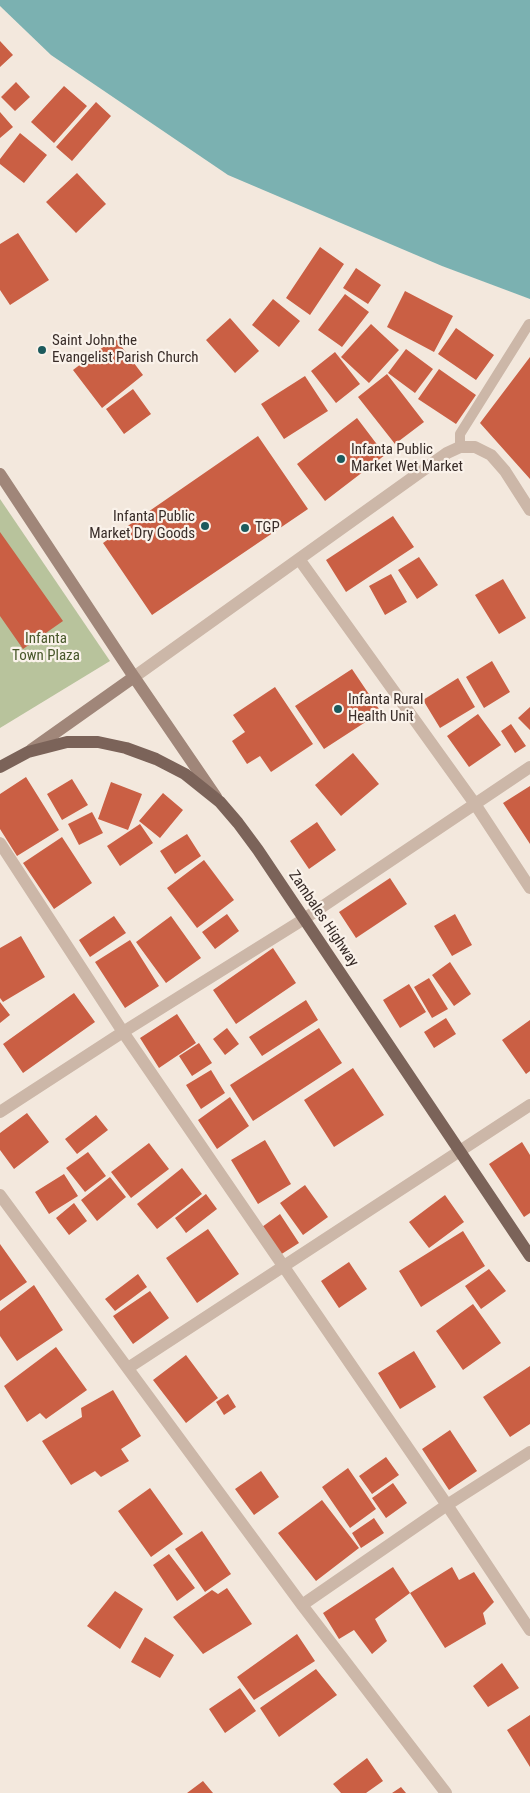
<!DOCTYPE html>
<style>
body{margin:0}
canvas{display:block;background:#f3e8dd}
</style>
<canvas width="530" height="1793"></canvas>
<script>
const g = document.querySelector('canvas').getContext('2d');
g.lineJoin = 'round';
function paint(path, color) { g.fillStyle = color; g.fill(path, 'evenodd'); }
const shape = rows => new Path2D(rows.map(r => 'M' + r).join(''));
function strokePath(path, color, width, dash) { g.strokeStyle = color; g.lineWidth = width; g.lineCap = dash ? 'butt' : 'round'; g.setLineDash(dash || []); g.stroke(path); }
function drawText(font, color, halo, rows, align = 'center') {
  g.font = font + ' "Roboto Condensed",sans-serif'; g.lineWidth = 4.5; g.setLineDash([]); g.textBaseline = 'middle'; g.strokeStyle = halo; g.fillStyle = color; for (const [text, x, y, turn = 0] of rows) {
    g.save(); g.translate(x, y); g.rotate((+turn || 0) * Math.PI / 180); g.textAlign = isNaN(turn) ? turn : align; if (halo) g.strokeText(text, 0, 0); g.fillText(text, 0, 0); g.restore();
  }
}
paint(shape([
 [0,499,110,661,0,728]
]), '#b8c39c');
paint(shape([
 [0,0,530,0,530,299,442,266,228,175,51,55,0,6]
]), '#7bb1b1');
paint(shape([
 [0,41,13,55,0,67],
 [16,82,30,97,15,111,1,97],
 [64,86,87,106,54,143,31,122],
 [96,102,111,116,72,161,56,147],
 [0,112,13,127,0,138],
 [20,133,47,155,24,183,0,164,0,159],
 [77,173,106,204,76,233,46,202],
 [18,233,49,280,10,305,0,290,0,244],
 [320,247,344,264,310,315,286,298],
 [356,268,381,285,368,304,343,288],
 [405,291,453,316,434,352,387,327],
 [345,294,369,312,342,347,318,330],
 [273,299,300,321,279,347,252,325],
 [230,318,259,351,235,373,206,340],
 [371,324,399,350,369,383,341,357],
 [456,328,494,355,476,380,438,354],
 [115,338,143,375,102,408,73,370],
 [406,349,433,369,415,393,388,373],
 [335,352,360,384,336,403,311,371],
 [530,357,530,479,480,423],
 [439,369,476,395,456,424,418,399],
 [387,374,424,422,395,444,358,397],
 [305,376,328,411,284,439,261,404],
 [133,389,151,414,124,434,106,409],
 [357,418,385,455,325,501,297,464],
 [258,436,308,509,152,615,103,543],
 [393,516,414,547,346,592,326,560],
 [0,532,63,621,23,649,0,616],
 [419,557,438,585,417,599,398,570],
 [391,574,407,602,385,615,369,586],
 [503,579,526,618,499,634,475,595],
 [492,661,510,692,484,708,466,677],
 [352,669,381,712,324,749,295,706],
 [458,678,475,707,440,728,423,700],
 [275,687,313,744,271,772,260,756,247,764,232,741,245,732,233,715],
 [530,707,530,730,518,718],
 [478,714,501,745,469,767,447,736],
 [511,724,526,746,515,753,501,731],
 [353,753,379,784,341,816,315,785],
 [26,777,59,830,17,856,0,829,0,794],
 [72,779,88,805,62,820,47,794],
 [111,782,142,794,128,830,98,819],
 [530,786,530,844,503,803],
 [163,793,183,810,160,838,139,821],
 [92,812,103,833,79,845,68,824],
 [317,822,336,850,309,869,290,841],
 [140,824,153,843,120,866,107,846],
 [187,834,201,856,175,874,160,851],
 [62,837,92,883,54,909,23,863],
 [204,860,234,900,197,928,167,888],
 [390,878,407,904,356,938,339,912],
 [227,914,239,931,215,949,202,932],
 [455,914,472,945,452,956,434,926],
 [114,916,126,933,90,957,79,940],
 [171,916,201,958,166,983,136,942],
 [21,936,45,977,3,1002,0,998,0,948],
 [130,940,159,986,125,1008,95,962],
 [273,948,296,983,236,1024,213,990],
 [450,962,471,994,454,1006,432,975],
 [429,978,448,1009,432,1018,414,987],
 [409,984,426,1012,400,1028,383,1000],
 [74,993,95,1022,23,1073,3,1044],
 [306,1000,318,1020,262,1056,249,1037],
 [0,1002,10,1015,0,1023],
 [177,1014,196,1043,159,1068,140,1038],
 [446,1018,456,1034,434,1048,424,1032],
 [530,1020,530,1071,526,1074,502,1040],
 [227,1028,239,1044,225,1055,213,1039],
 [319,1028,342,1063,253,1121,230,1085],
 [199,1043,212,1063,192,1076,179,1056],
 [353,1068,384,1115,334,1147,304,1100],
 [211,1070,225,1093,201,1109,186,1085],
 [230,1097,249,1126,217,1149,198,1120],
 [27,1113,49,1142,14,1169,0,1150,0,1133],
 [96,1115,108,1130,77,1154,65,1139],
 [265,1140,291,1184,258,1204,231,1160],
 [522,1142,530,1155,530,1213,524,1217,489,1164],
 [149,1143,169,1169,131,1198,111,1172],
 [88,1152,106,1176,85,1192,66,1168],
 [182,1168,202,1194,157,1229,137,1204],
 [64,1174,78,1196,49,1214,35,1192],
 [110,1177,126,1197,97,1221,81,1200],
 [305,1185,328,1217,303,1235,280,1203],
 [206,1194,217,1209,186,1233,175,1218],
 [445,1195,464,1222,429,1248,409,1222],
 [74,1203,87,1221,69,1235,56,1218],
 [280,1214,299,1243,280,1255,262,1227],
 [208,1229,239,1274,197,1303,166,1258],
 [463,1231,485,1266,421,1307,399,1271],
 [0,1244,27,1282,0,1301],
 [349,1262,367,1289,339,1308,321,1281],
 [489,1269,506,1291,481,1309,465,1286],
 [138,1274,147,1287,115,1311,105,1299],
 [34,1285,63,1330,17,1361,0,1336,0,1311],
 [150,1291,169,1318,133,1344,113,1316],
 [473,1304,501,1343,463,1370,436,1331],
 [56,1347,87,1390,46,1419,40,1413,27,1422,4,1386],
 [414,1351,436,1387,400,1409,378,1373],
 [186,1355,218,1398,186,1423,153,1380],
 [530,1366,530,1424,510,1437,483,1397],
 [113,1390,141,1436,121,1449,129,1461,101,1477,95,1471,71,1485,42,1441,82,1417,81,1408],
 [228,1394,236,1407,224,1415,216,1402],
 [450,1430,477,1471,449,1490,422,1449],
 [386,1457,399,1475,372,1494,359,1476],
 [348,1468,376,1509,350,1528,322,1487],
 [261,1471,279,1497,254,1515,235,1489],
 [393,1483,407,1503,386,1518,372,1498],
 [150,1488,183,1534,151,1557,118,1511],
 [322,1500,359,1548,316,1581,278,1533],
 [374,1518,384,1533,361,1548,352,1533],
 [202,1531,231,1574,205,1592,175,1549],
 [169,1554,195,1588,177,1601,153,1565],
 [393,1567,410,1593,375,1619,387,1641,372,1654,354,1630,339,1639,323,1613],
 [452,1567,459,1580,474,1572,494,1602,483,1613,486,1624,445,1648,410,1593],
 [227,1588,252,1624,203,1654,173,1617,212,1590,218,1594],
 [115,1591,143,1609,120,1649,87,1626],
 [297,1634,315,1661,254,1700,237,1677],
 [145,1637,174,1655,160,1678,131,1662],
 [502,1663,519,1688,488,1707,473,1686],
 [316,1669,337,1695,279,1737,260,1708],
 [240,1688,256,1711,225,1733,209,1709],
 [530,1715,530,1767,507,1730],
 [367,1758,383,1781,366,1793,341,1793,333,1784],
 [203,1781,213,1793,187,1793],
 [401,1787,406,1793,392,1793]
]), '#ca5f44');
strokePath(shape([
 [460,447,460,434,529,324]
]), '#ccb7a8', 10);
strokePath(shape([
 [299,559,475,804,530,888],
 [134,677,447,453,460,447,475,447,491,455,505,471,530,510],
 [0,843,123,1032,447,1505,530,1630],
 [0,1112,123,1032,304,919,530,767],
 [0,1195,302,1605,446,1793],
 [128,1368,530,1105],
 [302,1605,447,1505,530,1452]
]), '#ccb7a8', 12);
strokePath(shape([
 [0,474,134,677,31,750],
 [134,677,216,797]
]), '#a08679', 12);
strokePath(shape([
 [0,767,28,752,67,742,98,742,126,748,156,759,185,774,220,802,238,823,258,850,530,1256]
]), '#7b6359', 12);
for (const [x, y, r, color] of [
 [42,350,5,"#1c5a5c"],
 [341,459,5,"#1c5a5c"],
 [205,526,5,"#1c5a5c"],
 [245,528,5,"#1c5a5c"],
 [338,709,5,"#1c5a5c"]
]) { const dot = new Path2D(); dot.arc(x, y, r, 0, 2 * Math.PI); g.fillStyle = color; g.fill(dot); strokePath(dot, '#faf2ea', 2); }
drawText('15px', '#392d29', '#faf2ea', [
 ["Saint John the",52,341],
 ["Evangelist Parish Church",52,358],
 ["Infanta Public",351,450],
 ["Market Wet Market",351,467],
 ["Infanta Public",195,517,"right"],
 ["Market Dry Goods",195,534,"right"],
 ["TGP",255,528],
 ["Infanta Rural",348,700],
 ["Health Unit",348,717]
], 'left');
drawText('15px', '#49582b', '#faf2ea', [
 ["Infanta",46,639],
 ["Town Plaza",46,656]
]);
drawText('15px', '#392d29', '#faf2ea', [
 ["Zambales Highway",323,919,56]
]);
</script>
